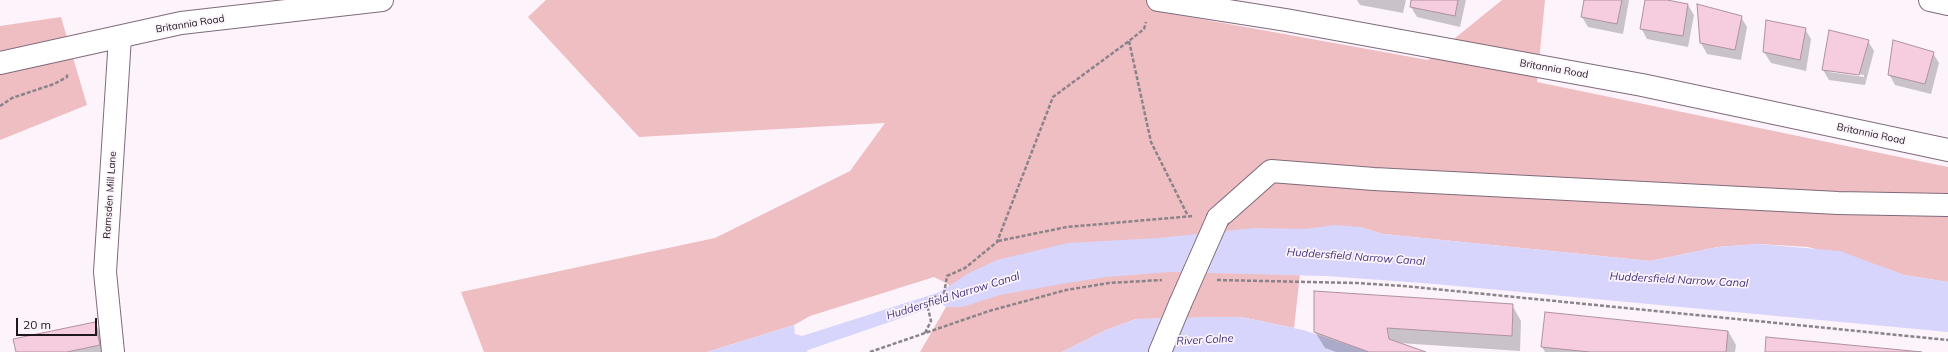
<!DOCTYPE html>
<style>
body{margin:0}
#map{position:relative;width:1948px;height:352px;overflow:hidden;background:#fcf3fb;font-family:Mulish,sans-serif}
canvas{display:block}
.scale{position:absolute;left:16px;top:318px;width:81px;height:18px;box-sizing:border-box;border:2px solid #1f171e;border-top:0;padding-left:5px;font-size:12px;line-height:14px;white-space:nowrap;color:#1f171e;-webkit-text-stroke:3px #fcf3fb;paint-order:stroke}
</style>
<div id="map">
<canvas width="1948" height="352"></canvas>
<div class="scale">20 m</div>
</div>
<script>
const g = document.querySelector('canvas').getContext('2d');
g.lineJoin = 'round';
function paint(path, color) { g.fillStyle = color; g.fill(path, 'evenodd'); }
const shape = rows => new Path2D(rows.map(r => 'M' + r).join(''));
function strokePath(path, color, width, dash) { g.strokeStyle = color; g.lineWidth = width; g.lineCap = dash ? 'butt' : 'round'; g.setLineDash(dash || []); g.stroke(path); }
function drawText(font, color, halo, rows, align = 'center') {
  g.font = font + ' Mulish,sans-serif'; g.lineWidth = 3.5; g.setLineDash([]); g.textBaseline = 'middle'; g.strokeStyle = halo; g.fillStyle = color; for (const [text, x, y, turn = 0] of rows) {
    g.save(); g.translate(x, y); g.rotate((+turn || 0) * Math.PI / 180); g.textAlign = isNaN(turn) ? turn : align; if (halo) g.strokeText(text, 0, 0); g.fillText(text, 0, 0); g.restore();
  }
}
paint(shape([
 [546,0,1157,0,1157,11,1428,60,1502,0,1545,0,1537,82,1948,167,1948,282,1904,275,1876,265,1808,247,1758,244,1718,247,1650,261,1383,234,1360,227,1305,229,1294,328,1241,317,1136,319,1106,330,1062,352,920,352,946,307,962,307,948,284,934,277,810,316,794,325,707,352,484,352,461,292,715,238,850,171,885,123,639,137,528,17],
 [61,17,87,105,0,140,0,26]
]), '#efbec2');
paint(shape([
 [1336,225,1360,227,1383,234,1650,261,1718,247,1758,244,1840,251,1904,275,1948,282,1948,332,1435,284,1326,276,1170,272,1106,277,1061,284,1000,295,962,307,946,307,942,304,808,350,807,352,707,352,794,325,795,334,802,336,940,292,969,273,997,260,1068,243,1158,238,1255,228,1305,229],
 [1203,317,1241,317,1303,330,1369,352,1062,352,1106,330,1136,319]
]), '#d8d5fc');
paint(shape([
 [1357,0,1406,0,1403,13,1360,5],
 [1412,0,1466,0,1460,27,1417,17,1411,7],
 [1585,0,1629,0,1623,34,1588,27,1582,17],
 [1646,0,1662,0,1688,5,1694,15,1688,47,1647,39,1641,28],
 [1741,17,1747,27,1741,60,1707,54,1701,43],
 [1805,29,1811,39,1806,71,1771,63,1764,52],
 [1868,41,1874,51,1865,85,1829,80,1823,70],
 [1829,70,1864,75,1864,77,1829,72],
 [1933,53,1939,63,1931,94,1895,85,1889,74],
 [1512,305,1521,321,1520,351,1399,343,1422,352,1336,352,1325,348,1315,332],
 [95,323,101,333,105,352,17,352],
 [1728,331,1736,345,1735,352,1545,352,1542,347]
]), '#0003');
const building = shape([
 [1411,0,1458,0,1455,16,1410,7,1411,0],
 [1584,0,1622,0,1617,24,1581,17,1584,0],
 [1645,0,1667,0,1688,4,1683,36,1640,29,1645,0],
 [1697,4,1742,16,1735,50,1700,43,1697,4],
 [1766,20,1806,28,1800,60,1763,52,1766,20],
 [1829,30,1869,40,1859,75,1822,70,1829,30],
 [1893,40,1934,52,1925,84,1888,75,1893,40],
 [1314,291,1513,304,1512,336,1387,328,1389,339,1426,352,1369,352,1314,332,1314,291],
 [1545,312,1728,331,1726,352,1590,352,1541,347,1545,312],
 [95,322,100,345,67,352,16,352,13,339,95,322],
 [1766,337,1922,352,1765,352,1766,337]
]);
paint(building, '#f6cdde');
strokePath(building, '#ae929e', 1);
const minor = shape([
 [1158,0,1286,20,1642,85,1948,150],
 [1930,0,1948,4],
 [0,63,181,23,382,0],
 [1218,218,1271,171,1374,179,1838,203,1948,205],
 [113,352,105,272,120,37],
 [1160,352,1180,304]
]);
strokePath(minor, '#7f6a7c', 24);
strokePath(shape([
 [1129,41,1151,142,1188,216],
 [0,106,12,98,54,84,67,77,67,73],
 [998,241,1067,227,1193,216],
 [1217,280,1357,283,1404,286,1948,340],
 [925,333,931,321,926,300,944,294,947,276,965,268,997,242,1053,97,1129,41,1144,29,1146,22],
 [870,352,989,311,1066,290,1109,283,1162,280]
]), '#8b838a', 2.5, [4, 2]);
strokePath(minor, '#fff', 22);
const minorBridge = shape([
 [1180,304,1218,218]
]);
strokePath(minorBridge, '#7f6a7c', 24, []);
strokePath(minorBridge, '#fff', 22);
drawText('10px', '#1f171e', '#fcf3fb', [
 ["Britannia Road",190,24,-9],
 ["Britannia Road",1554,69,10],
 ["Britannia Road",1871,134,12],
 ["Ramsden Mill Lane",110,195,-86]
]);
drawText('italic 11px', '#40337a', '#fcf3fb', [
 ["Huddersfield Narrow Canal",1356,257,4],
 ["Huddersfield Narrow Canal",1679,280,3],
 ["Huddersfield Narrow Canal",953,296,-17],
 ["River Colne",1205,340,-3]
]);
</script>
